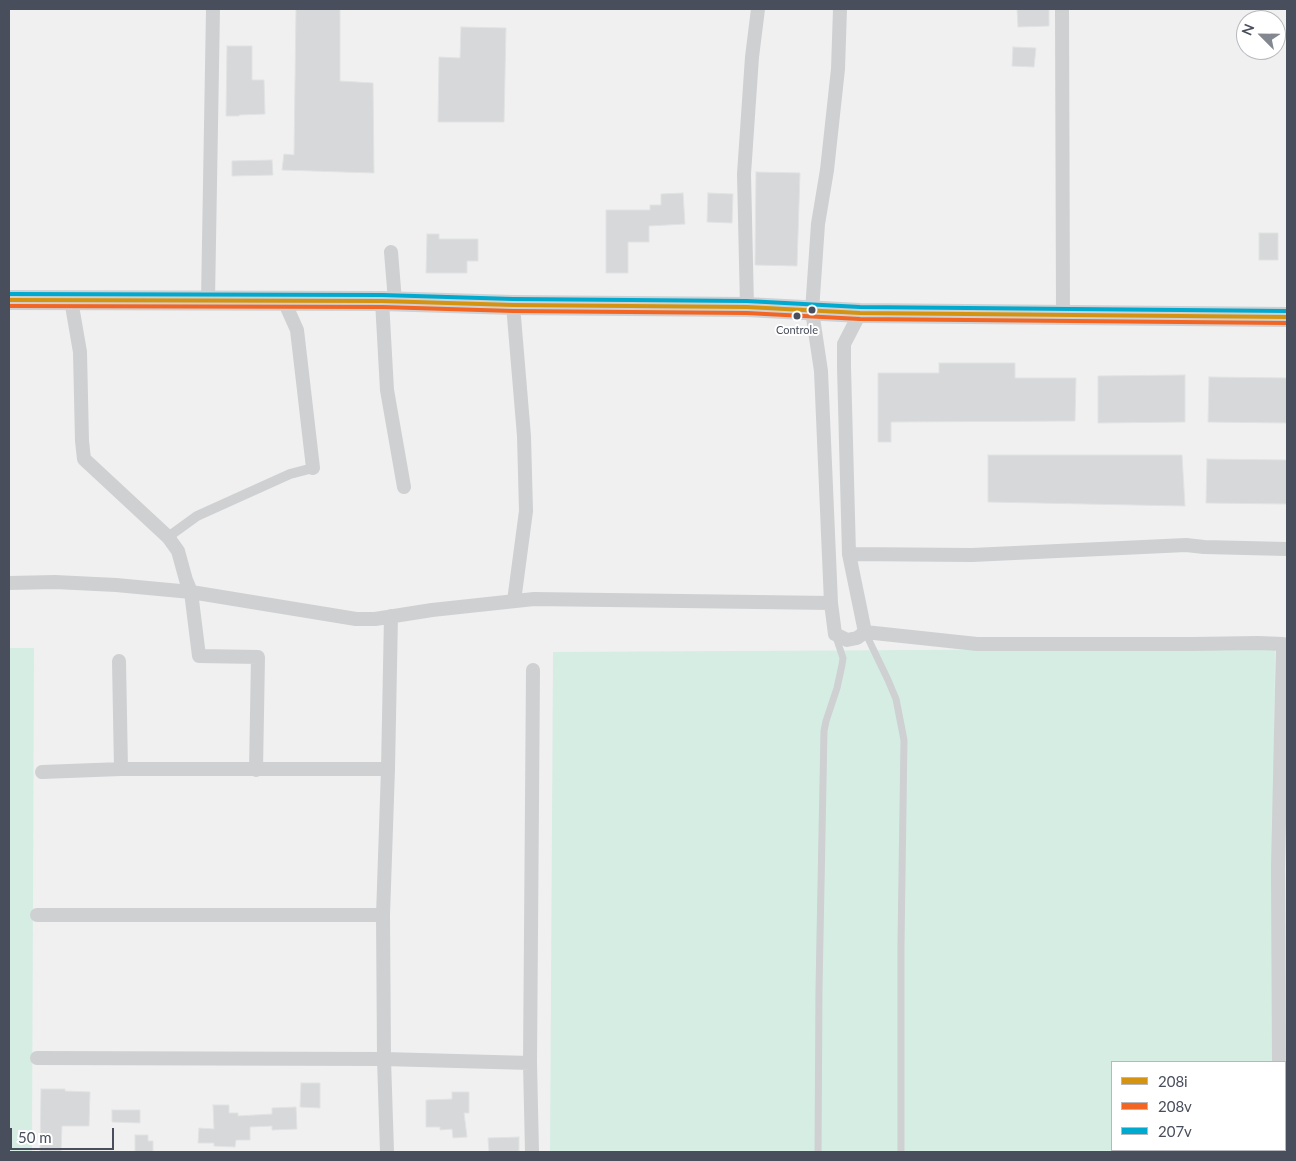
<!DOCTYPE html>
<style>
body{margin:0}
#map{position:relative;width:1296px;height:1161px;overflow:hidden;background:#f0f0f0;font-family:Lato,sans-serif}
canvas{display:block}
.frame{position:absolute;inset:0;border:10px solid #484e5b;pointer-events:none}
.legend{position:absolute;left:1111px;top:1061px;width:175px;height:90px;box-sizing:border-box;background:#fff;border:1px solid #b6b8bd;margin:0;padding:6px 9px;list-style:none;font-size:15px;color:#484e5b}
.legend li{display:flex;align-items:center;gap:10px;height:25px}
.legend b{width:25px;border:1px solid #b6b8bd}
.north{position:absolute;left:1236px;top:10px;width:50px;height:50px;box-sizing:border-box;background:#fff;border:1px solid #b6b8bd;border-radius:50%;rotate:293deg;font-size:14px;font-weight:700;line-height:20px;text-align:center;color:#484e5b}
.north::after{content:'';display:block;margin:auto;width:18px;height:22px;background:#83878f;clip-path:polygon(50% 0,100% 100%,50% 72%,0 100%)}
.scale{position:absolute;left:10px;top:1128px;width:104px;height:22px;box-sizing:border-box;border:2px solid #484e5b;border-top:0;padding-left:6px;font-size:15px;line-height:18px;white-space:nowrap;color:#484e5b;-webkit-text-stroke:4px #fff;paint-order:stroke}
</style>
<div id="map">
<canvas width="1296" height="1161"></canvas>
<div class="frame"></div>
<ul class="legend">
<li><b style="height:6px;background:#d49412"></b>208i</li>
<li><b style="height:6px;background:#f26522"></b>208v</li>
<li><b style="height:6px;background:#00a9ce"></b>207v</li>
</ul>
<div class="north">N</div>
<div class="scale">50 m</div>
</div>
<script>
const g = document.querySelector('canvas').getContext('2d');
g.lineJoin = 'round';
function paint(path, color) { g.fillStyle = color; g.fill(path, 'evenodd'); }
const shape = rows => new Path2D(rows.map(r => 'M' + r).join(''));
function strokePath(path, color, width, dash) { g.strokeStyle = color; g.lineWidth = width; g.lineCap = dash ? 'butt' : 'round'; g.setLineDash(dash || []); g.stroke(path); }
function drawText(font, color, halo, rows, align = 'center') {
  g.font = font + ' Lato,sans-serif'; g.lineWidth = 4; g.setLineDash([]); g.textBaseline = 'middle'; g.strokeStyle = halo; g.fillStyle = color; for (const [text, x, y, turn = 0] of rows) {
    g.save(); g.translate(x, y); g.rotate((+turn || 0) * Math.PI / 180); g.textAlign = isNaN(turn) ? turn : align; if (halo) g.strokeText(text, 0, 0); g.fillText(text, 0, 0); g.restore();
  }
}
paint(shape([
 [9,648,34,648,32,1152,9,1152],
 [1275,648,1273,1062,1112,1062,1112,1150,1273,1150,1273,1152,550,1152,553,652]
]), '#d6ede4');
const building = shape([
 [296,9,340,9,340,81,373,83,374,173,282,170,284,154,294,155,296,9],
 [1017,9,1049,9,1049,26,1018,27,1017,9],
 [461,27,506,28,504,122,438,122,439,57,460,58,461,27],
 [227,46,252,46,252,80,264,80,265,114,239,115,239,116,226,116,227,46],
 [1013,47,1036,48,1034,67,1012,66,1013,47],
 [272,160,273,175,232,176,232,161,272,160],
 [756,172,800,173,797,266,755,265,756,172],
 [683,193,685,224,649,226,649,242,628,242,628,273,606,273,606,210,650,210,650,205,661,205,661,194,683,193],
 [708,193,733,194,732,223,707,222,708,193],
 [1259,233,1278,233,1278,260,1259,260,1259,233],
 [427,234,439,234,439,239,478,239,478,261,467,261,467,273,426,273,427,234],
 [939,363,1015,363,1015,378,1076,378,1075,421,891,422,891,442,878,442,878,373,939,373,939,363],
 [1185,375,1185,422,1098,423,1098,376,1185,375],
 [1209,377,1287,378,1287,423,1208,422,1209,377],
 [988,455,1182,455,1185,506,988,502,988,455],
 [1207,459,1287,460,1287,504,1206,503,1207,459],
 [301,1083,320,1083,320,1108,300,1107,301,1083],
 [41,1089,65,1089,65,1091,90,1092,89,1126,62,1126,61,1152,40,1152,41,1089],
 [452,1092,469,1092,469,1113,464,1113,467,1137,453,1138,452,1129,440,1130,440,1127,426,1127,426,1100,452,1099,452,1092],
 [213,1105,229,1105,229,1113,238,1113,238,1116,272,1114,272,1108,296,1107,297,1129,272,1130,272,1126,250,1127,250,1140,236,1140,235,1147,214,1146,214,1143,198,1143,199,1128,214,1129,213,1105],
 [112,1110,140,1110,140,1123,112,1122,112,1110],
 [135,1135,148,1135,148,1141,153,1141,153,1152,135,1152,135,1135],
 [519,1137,519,1152,489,1152,488,1138,519,1137]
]);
paint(building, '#d7d8da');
strokePath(building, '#e1e2e3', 1);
strokePath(shape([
 [865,632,888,680,896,699,904,740,901,943,901,1152],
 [818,1152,819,988,824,731,826,721,837,688,842,665,843,658,836,637]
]), '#ced0d2', 7);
strokePath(shape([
 [168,537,197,516,290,474,313,468]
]), '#ced0d2', 10);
strokePath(shape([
 [840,9,838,69,827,170,818,224,812,311,821,371,831,603,835,634,847,640,857,638,865,632,977,644,1192,644,1258,643,1283,644,1278,868,1279,1062],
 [1062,9,1063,314],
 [391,252,395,301],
 [71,300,80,352,82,441,84,459,168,537,178,551,186,580,191,592,199,656,258,657,256,770],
 [208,300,213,9],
 [284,301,297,330,313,468],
 [382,301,387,390,404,487],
 [513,305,524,436,526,511,514,601],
 [747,307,744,174,752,57,758,9],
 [860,313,844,344,844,367,849,554,865,632],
 [849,554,972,555,1186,545,1204,547,1287,549],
 [9,583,55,582,116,585,191,592,356,619,375,619,432,610,534,599,831,603],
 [119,661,121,769],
 [42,772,121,769,388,769],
 [37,915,383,915],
 [37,1058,384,1059,530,1063],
 [1285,1138,1287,1139],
 [387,1152,384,1059,383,915,388,769,391,616],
 [532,1152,530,1063,533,670],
 [1281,1152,1281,1150]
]), '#ced0d2', 14);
strokePath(shape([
 [9,300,382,301,513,305,747,307,860,313,1287,317]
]), '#cfd0d3', 20);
strokePath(shape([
 [9,300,382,301,513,305,747,307,860,313,1287,317]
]), '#d49412', 4);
strokePath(shape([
 [9,306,382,307,513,311,747,313,860,319,1287,323]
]), '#f26522', 4);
strokePath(shape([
 [9,294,382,295,513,299,747,301,860,307,1287,311]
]), '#00a9ce', 4);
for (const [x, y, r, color] of [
 [812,310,4.5,"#484e5b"],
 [797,316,4.5,"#484e5b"]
]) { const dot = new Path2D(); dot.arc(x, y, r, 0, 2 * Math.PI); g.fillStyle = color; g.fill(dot); strokePath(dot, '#fff', 2); }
drawText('11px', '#484e5b', '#fff', [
 ["Controle",797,330]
]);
</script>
